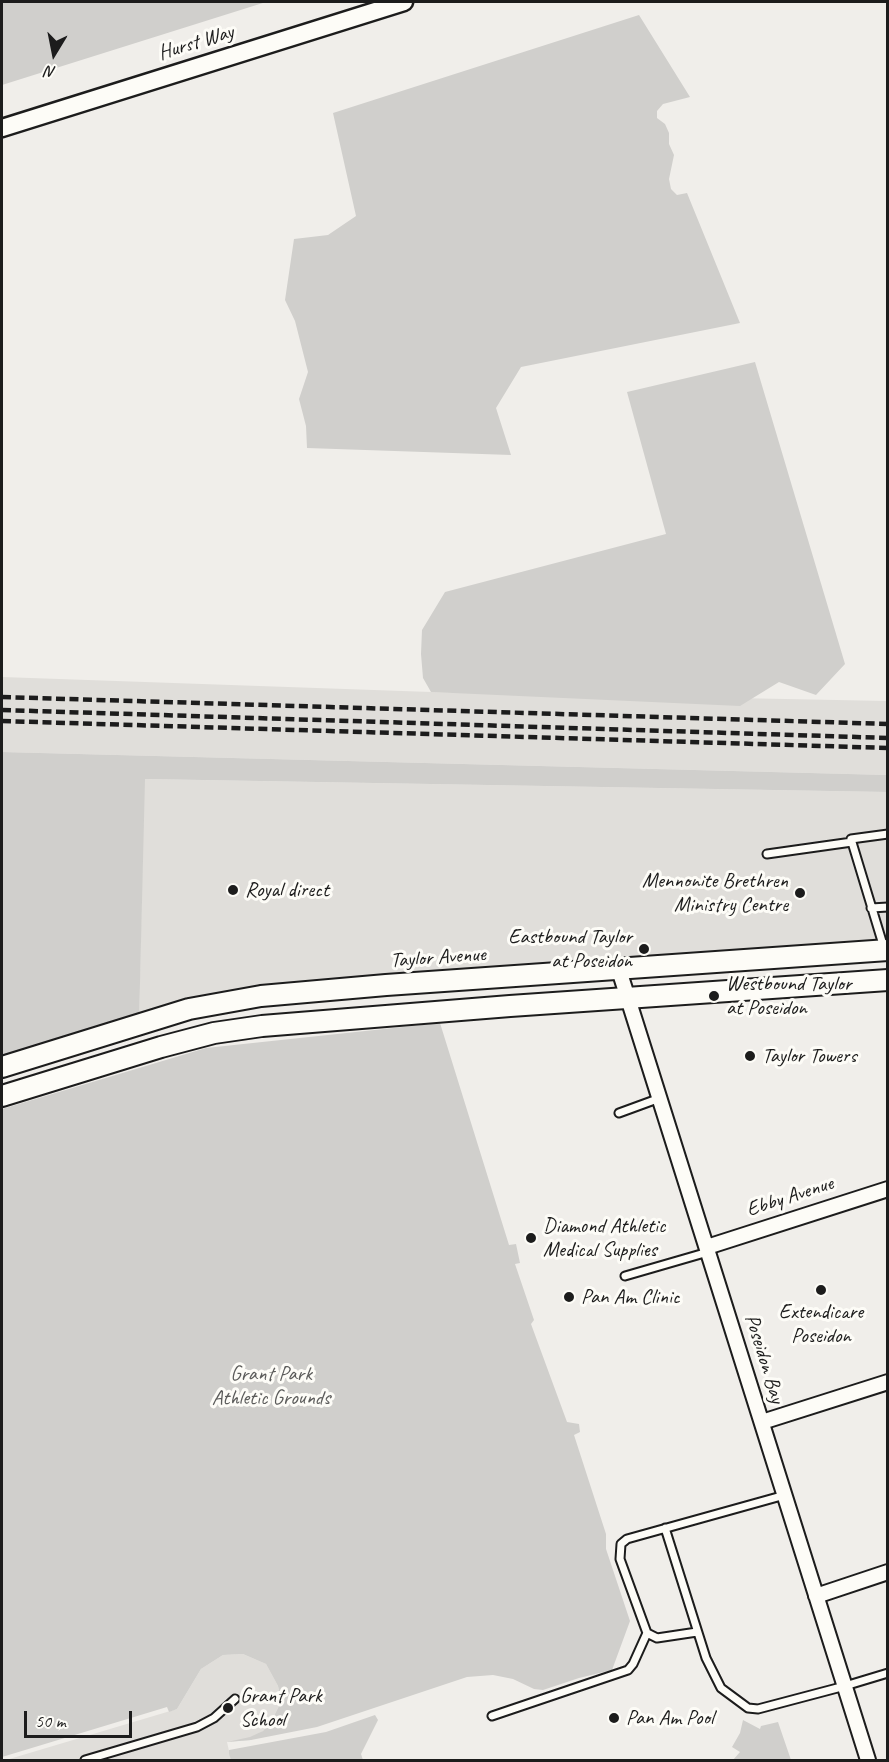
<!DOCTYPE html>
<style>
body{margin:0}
#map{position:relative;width:889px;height:1762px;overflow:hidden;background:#f0eeea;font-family:Caveat,sans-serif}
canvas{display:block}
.frame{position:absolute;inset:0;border:3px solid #1c1c1c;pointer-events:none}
.north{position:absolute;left:24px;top:24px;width:60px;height:60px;-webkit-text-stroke:4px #fdfcf7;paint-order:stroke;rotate:190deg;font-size:16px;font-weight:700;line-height:24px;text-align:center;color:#1c1c1c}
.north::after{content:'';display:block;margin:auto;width:21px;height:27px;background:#1c1c1c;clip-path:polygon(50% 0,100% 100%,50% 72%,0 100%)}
.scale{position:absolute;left:24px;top:1711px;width:108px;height:27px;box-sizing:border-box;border:3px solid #1c1c1c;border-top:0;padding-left:8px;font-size:18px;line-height:21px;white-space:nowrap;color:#1c1c1c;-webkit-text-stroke:4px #fdfcf7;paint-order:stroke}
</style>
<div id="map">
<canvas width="889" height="1762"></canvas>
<div class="frame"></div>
<div class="north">N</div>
<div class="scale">50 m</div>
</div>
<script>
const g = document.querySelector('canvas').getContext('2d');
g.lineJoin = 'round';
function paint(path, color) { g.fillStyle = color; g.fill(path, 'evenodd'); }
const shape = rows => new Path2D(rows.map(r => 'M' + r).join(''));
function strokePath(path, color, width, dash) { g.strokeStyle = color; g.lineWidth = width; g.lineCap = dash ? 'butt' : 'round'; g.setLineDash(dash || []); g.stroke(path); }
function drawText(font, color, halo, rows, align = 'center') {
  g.font = font + ' Caveat,sans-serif'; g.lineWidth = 6; g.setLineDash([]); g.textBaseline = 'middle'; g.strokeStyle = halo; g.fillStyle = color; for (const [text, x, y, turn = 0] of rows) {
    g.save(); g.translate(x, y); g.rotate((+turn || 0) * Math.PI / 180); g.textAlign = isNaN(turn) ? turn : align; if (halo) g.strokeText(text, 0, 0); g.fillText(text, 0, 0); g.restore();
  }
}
paint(shape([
 [2,677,431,692,887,701,887,775,2,752],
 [144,779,887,792,887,950,386,985,139,1024],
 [243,1654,266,1664,278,1686,280,1695,279,1706,273,1718,263,1731,251,1740,227,1742,231,1760,6,1760,177,1709,201,1669,223,1655]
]), '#e0deda');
paint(shape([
 [2,2,266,2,2,85],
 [639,15,690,97,663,104,657,111,657,118,665,124,669,133,669,144,674,155,669,179,671,189,677,195,687,193,740,323,521,367,496,408,511,455,307,448,306,426,299,399,308,372,295,321,285,300,294,239,328,235,356,216,333,113],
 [755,362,845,664,816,695,779,682,740,706,431,692,423,678,421,654,422,630,445,592,666,534,627,392],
 [2,752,887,775,887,792,145,779,139,1024,2,1067],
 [440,1023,509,1245,516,1244,520,1263,515,1264,534,1320,531,1324,567,1422,579,1424,580,1432,574,1435,606,1534,606,1549,630,1621,612,1670,579,1678,543,1690,534,1689,513,1679,493,1675,467,1677,317,1727,251,1740,227,1742,250,1737,263,1731,273,1718,279,1706,280,1695,278,1686,266,1664,243,1654,223,1655,201,1669,177,1709,169,1712,167,1707,2,1757,2,1109,206,1048],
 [375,1715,378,1720,361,1754,363,1760,231,1760,229,1754,229,1750,326,1732],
 [743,1720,760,1729,761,1726,778,1722,791,1760,733,1760,740,1752,732,1747,740,1733]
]), '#d0cfcc');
const service = shape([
 [767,854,852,842],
 [871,908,888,907],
 [884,948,851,839,888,834],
 [619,1113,660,1098],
 [625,1276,708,1252],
 [665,1528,706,1658,721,1688,748,1708,758,1709,845,1686,888,1673],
 [697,1632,657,1638,647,1633,620,1559,621,1544,627,1539,785,1495],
 [492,1716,628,1670,633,1664,647,1633],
 [85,1760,197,1727,214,1718,235,1699]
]);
const minor = shape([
 [619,970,868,1760],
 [707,1247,888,1189],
 [762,1422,888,1382],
 [816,1596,888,1572]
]);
const tertiary = shape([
 [2,128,404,2]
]);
const secondary = shape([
 [2,1067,189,1009,261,996,386,985,888,950],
 [2,1096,161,1047,214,1033,262,1026,510,1006,888,980]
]);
strokePath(service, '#1c1c1c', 11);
strokePath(minor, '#1c1c1c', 18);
strokePath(tertiary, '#1c1c1c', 21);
strokePath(secondary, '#1c1c1c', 24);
strokePath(service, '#fdfcf7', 7);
strokePath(minor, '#fdfcf7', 14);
strokePath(tertiary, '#fdfcf7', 16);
strokePath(secondary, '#fdfcf7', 20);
strokePath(shape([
 [2,697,888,724],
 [2,710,888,738],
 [2,721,888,748]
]), '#1c1c1c', 4.5, [9, 4.5]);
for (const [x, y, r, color] of [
 [233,890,6,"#1c1c1c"],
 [800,893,6,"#1c1c1c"],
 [644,949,6,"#1c1c1c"],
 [714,996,6,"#1c1c1c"],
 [750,1056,6,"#1c1c1c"],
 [531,1238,6,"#1c1c1c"],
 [821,1290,6,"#1c1c1c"],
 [569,1297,6,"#1c1c1c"],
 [228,1708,6,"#1c1c1c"],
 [614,1718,6,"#1c1c1c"]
]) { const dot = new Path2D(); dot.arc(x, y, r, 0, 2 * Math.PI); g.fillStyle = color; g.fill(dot); strokePath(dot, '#fdfcf7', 2); }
drawText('21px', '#1c1c1c', '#fdfcf7', [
 ["Hurst Way",196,43,-17],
 ["Taylor Avenue",438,958,-4],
 ["Ebby Avenue",790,1197,-18],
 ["Poseidon Bay",764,1359,73]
]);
drawText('21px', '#1c1c1c', '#fdfcf7', [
 ["Mennonite Brethren",788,881,"right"],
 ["Ministry Centre",788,905,"right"],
 ["Royal direct",245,890],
 ["Eastbound Taylor",632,937,"right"],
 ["at Poseidon",632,961,"right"],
 ["Westbound Taylor",726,984],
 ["at Poseidon",726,1008],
 ["Taylor Towers",762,1056],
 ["Diamond Athletic",543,1226],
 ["Medical Supplies",543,1250],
 ["Pan Am Clinic",581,1297],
 ["Extendicare",821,1312,"center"],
 ["Poseidon",821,1336,"center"],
 ["Grant Park",240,1696],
 ["School",240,1720],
 ["Pan Am Pool",626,1718]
], 'left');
drawText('21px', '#5b5b5a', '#fdfcf7', [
 ["Grant Park",271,1374],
 ["Athletic Grounds",271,1398]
]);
</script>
